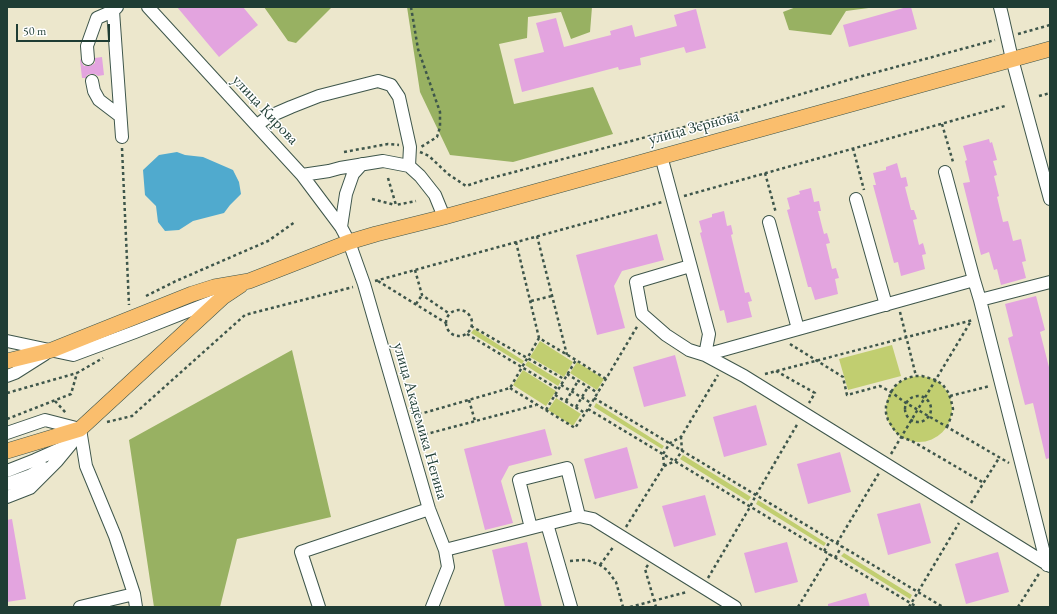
<!DOCTYPE html>
<meta charset="utf-8">
<style>
body{margin:0}
#map{position:relative;width:1057px;height:614px;overflow:hidden;background:#ece7cc;font-family:"EB Garamond",serif}
canvas{display:block}
.frame{position:absolute;inset:0;border:8px solid #1f3d34;pointer-events:none}
.scale{position:absolute;left:16px;top:24px;width:94px;height:18px;box-sizing:border-box;border:2px solid #1f3d34;border-top:0;padding-left:5px;font-size:12px;line-height:14px;white-space:nowrap;color:#1f3d34;-webkit-text-stroke:3px #fff;paint-order:stroke}
</style>
<div id="map">
<canvas width="1057" height="614"></canvas>
<div class="frame"></div>
<div class="scale">50 m</div>
</div>
<script>
const g = document.querySelector('canvas').getContext('2d');
g.lineJoin = 'round';
function paint(path, color) { g.fillStyle = color; g.fill(path, 'evenodd'); }
const shape = rows => new Path2D(rows.map(r => 'M' + r).join(''));
function strokePath(path, color, width, dash) { g.strokeStyle = color; g.lineWidth = width; g.lineCap = dash ? 'butt' : 'round'; g.setLineDash(dash || []); g.stroke(path); }
function drawText(font, color, halo, rows, align = 'center') {
  g.font = font + ' "EB Garamond",serif'; g.lineWidth = 3; g.setLineDash([]); g.textBaseline = 'middle'; g.strokeStyle = halo; g.fillStyle = color; for (const [text, x, y, turn = 0] of rows) {
    g.save(); g.translate(x, y); g.rotate((+turn || 0) * Math.PI / 180); g.textAlign = isNaN(turn) ? turn : align; if (halo) g.strokeText(text, 0, 0); g.fillText(text, 0, 0); g.restore();
  }
}
paint(shape([
 [474,329,524,361,522,364,471,333],
 [540,341,573,362,564,377,530,357],
 [892,345,901,376,848,390,839,359],
 [528,361,561,381,558,386,525,365],
 [577,362,604,379,597,390,570,373],
 [523,370,556,391,546,406,513,385],
 '886 409a33 33 0 1 1 66 0a33 33 0 1 1-66 0Z',
 [556,398,581,414,573,426,548,410],
 [596,403,664,446,662,449,594,407],
 [683,455,751,497,748,501,680,459],
 [758,500,826,543,824,546,756,504],
 [844,553,912,595,910,599,841,556]
]), '#c1ce70');
paint(shape([
 [264,7,332,7,296,43,288,41],
 [407,7,592,7,590,32,571,39,561,12,528,17,527,38,499,44,514,104,593,87,613,134,513,162,450,155,420,92],
 [796,7,876,7,846,11,831,35,789,30,783,12],
 [292,350,331,517,237,539,220,607,154,607,129,440]
]), '#98b162');
paint(shape([
 [177,152,185,155,203,157,233,170,239,182,241,194,230,205,224,213,193,221,179,230,165,231,158,222,156,206,145,195,143,170,159,155]
]), '#50aace');
paint(shape([
 [177,7,243,7,258,25,219,57],
 [907,7,911,7,917,29,849,47,843,25],
 [696,9,706,48,686,53,684,47,640,58,641,65,619,70,618,67,522,92,514,59,544,52,536,23,556,18,564,47,611,35,610,31,632,25,635,37,677,26,674,15],
 [102,57,104,75,98,76,95,74,91,74,87,75,86,78,82,78,80,60,81,59,82,63,84,66,89,66,92,65,95,63,95,58],
 [989,139,990,143,992,142,997,160,993,161,997,175,994,176,999,196,997,197,1003,222,1008,221,1013,241,1021,239,1026,261,1022,262,1026,278,1001,285,997,269,994,270,989,252,981,255,963,183,970,182,965,161,967,160,963,146],
 [897,163,901,178,906,177,908,186,905,187,911,210,914,210,917,219,913,220,919,245,923,243,926,254,922,255,925,269,901,276,898,262,894,263,873,185,876,185,873,173,886,170,886,167],
 [811,188,814,202,819,201,821,211,818,211,824,234,827,233,830,243,826,244,832,269,836,268,839,278,835,279,838,294,815,300,811,287,808,287,787,210,790,209,787,198,800,194,799,191],
 [724,211,727,226,731,225,733,234,731,235,745,293,749,292,752,301,748,302,752,317,727,323,724,310,720,311,700,233,702,232,699,221,712,217,712,214],
 [657,234,664,260,622,271,614,286,625,328,597,335,576,255],
 [1036,296,1045,330,1040,332,1050,371,1050,458,1046,459,1033,403,1025,405,1008,338,1013,336,1005,304],
 [675,355,686,396,644,407,633,367],
 [756,405,767,445,724,457,713,417],
 [545,429,552,455,509,466,501,481,513,523,485,530,464,449],
 [627,447,638,488,595,499,584,459],
 [840,452,851,492,808,504,797,464],
 [705,495,716,535,674,547,662,506],
 [920,503,931,543,888,555,877,514],
 [12,519,26,599,7,602,7,520],
 [527,542,542,607,505,607,492,550],
 [787,542,798,582,755,593,744,553],
 [998,552,1009,592,966,604,955,564],
 [866,593,870,607,828,607,828,604]
]), '#e3a4df');
const minor = shape([
 [117,7,113,11,122,137],
 [148,7,302,175,341,227,349,242,364,284,429,509,445,550,448,567,432,607],
 [1000,7,1002,15,1012,59,1050,199],
 [88,59,87,46,97,18,113,11],
 [92,81,94,91,99,100,120,116],
 [257,125,268,117,291,107,319,96,378,81,391,85,399,97,410,147,409,166],
 [661,156,709,334,705,355,744,376,1050,566],
 [945,172,974,280],
 [302,175,329,171,340,168,383,161,409,166,420,176,435,195,444,217],
 [856,199,886,305],
 [769,222,798,329],
 [341,227,346,194,353,174,362,164],
 [690,266,636,282,642,314,666,335,689,350,705,355,974,280,980,300],
 [7,341,73,355,135,332,219,299],
 [7,376,15,373,45,354],
 [80,429,86,466,115,536,134,594,136,607],
 [7,433,45,420,80,429],
 [7,471,35,460,69,445],
 [7,484,29,476,44,468],
 [7,497,30,488,57,461,71,444,80,429],
 [547,524,579,516,593,519,735,607],
 [531,528,519,480,567,468,579,516],
 [445,550,547,524,571,607],
 [1047,565,980,300,1050,282],
 [80,607,134,594],
 [319,607,301,552,429,509]
]);
const major = shape([
 [7,361,52,350,192,294,214,287,249,281,349,242,376,234,444,217,1050,49],
 [7,451,80,429,223,297,241,285]
]);
strokePath(minor, '#3e564b', 14);
strokePath(major, '#3e564b', 16);
strokePath(shape([
 [411,7,418,49,440,112,440,127,437,137,421,147],
 [1018,34,1050,25],
 [1039,96,1050,93],
 [942,124,953,162],
 [122,148,129,305],
 [853,148,864,190],
 [344,152,388,144,399,145],
 [420,152,429,156,448,174,466,186,484,180,748,110,855,78,995,40],
 [765,173,776,213],
 [388,178,396,205,416,201],
 [684,196,1005,106],
 [372,199,395,205],
 [537,236,567,355],
 [516,242,539,338,576,360,606,379],
 [415,270,422,295,450,314],
 [375,281,662,202],
 [378,281,446,323],
 [146,296,176,281,268,241,295,222],
 [531,301,552,296],
 [416,304,422,295],
 '446 323a13 13 0 1 1 26 0a13 13 0 1 1-26 0Z',
 [900,312,916,376],
 [471,326,564,379],
 [467,334,558,389],
 [790,344,843,377,847,395,880,386,891,392,906,403,1009,463],
 [776,371,815,393,809,403],
 [567,374,598,393],
 [765,374,973,320],
 [561,385,591,403],
 [510,388,575,428,588,409,638,325],
 [7,393,77,373],
 [555,395,585,413],
 '905 409a13 13 0 1 1 26 0a13 13 0 1 1-26 0Z',
 [950,396,990,386],
 [594,398,943,607],
 [469,400,475,421],
 [55,401,66,413],
 [566,401,578,381],
 [576,407,588,387],
 [588,409,917,607],
 [546,410,576,360],
 [413,416,510,388,539,338],
 [7,419,71,394,77,373,103,358],
 [107,422,132,416,245,315,353,287],
 [947,427,951,417,953,409,951,400,948,392,943,385,936,380,922,376,915,376,907,378,901,381,895,386,891,392,886,406,886,413,888,420,895,431,901,437,912,441,984,483],
 [419,436,536,405],
 [891,454,971,321],
 [664,466,675,461,682,451,681,437],
 [971,503,999,458],
 [626,527,664,466,663,454,670,443,681,437,718,375],
 [837,543,879,473],
 [824,551,831,540],
 [835,558,842,546],
 [570,561,581,560,587,560,600,565,607,570,616,582,623,607],
 [600,565,614,546],
 [648,565,645,569,656,607],
 [708,578,750,507,756,495,798,423],
 [630,607,687,592],
 [798,607,830,554],
 [909,607,959,523],
 [1018,607,1040,572]
]), '#3e564b', 2.5, [3, 3]);
strokePath(minor, '#fff', 12);
strokePath(major, '#fabe6d', 15);
drawText('16px', '#1f3d34', '#fff', [
 ["улица Кирова",265,110,47],
 ["улица Зернова",694,128,-15],
 ["улица Академика Негина",420,421,74]
]);
</script>
